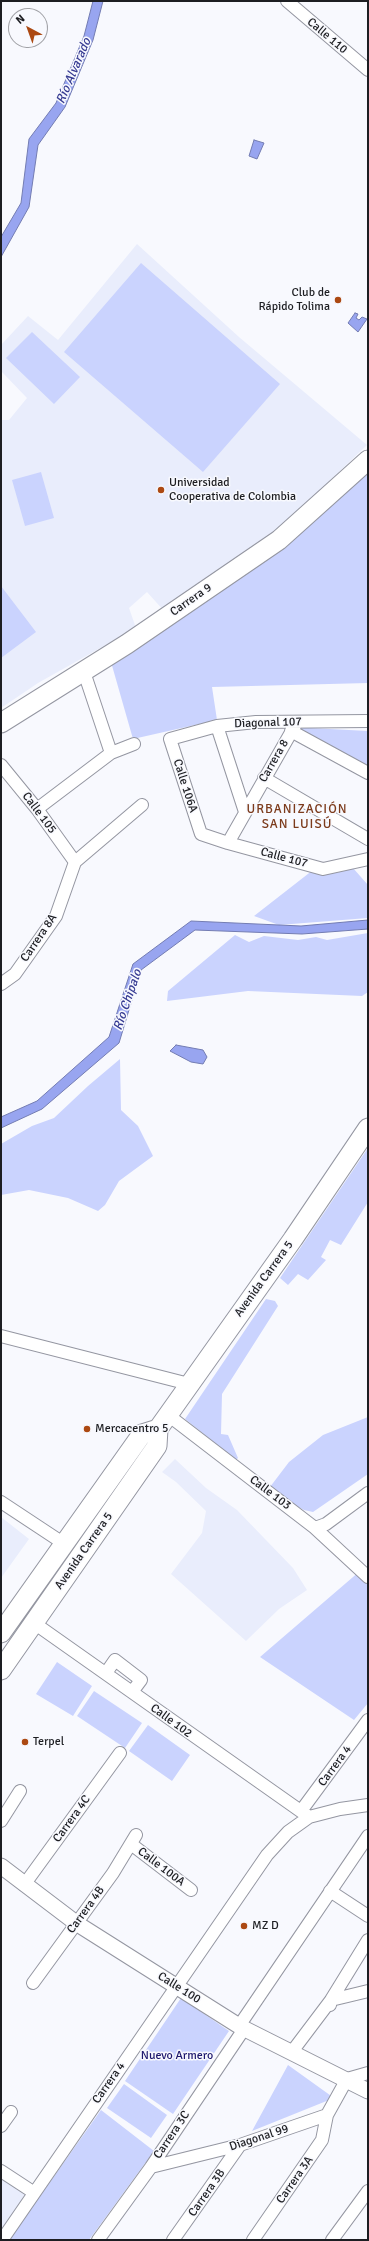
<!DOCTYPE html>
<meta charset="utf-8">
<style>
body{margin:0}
#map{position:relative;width:369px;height:2241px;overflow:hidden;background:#f8f9fe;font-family:Signika,sans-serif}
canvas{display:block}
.frame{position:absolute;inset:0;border:2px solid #1d1e22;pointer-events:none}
.north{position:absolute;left:8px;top:8px;width:40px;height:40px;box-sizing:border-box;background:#f8f9fe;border:1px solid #a0a1a6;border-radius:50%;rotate:319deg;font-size:11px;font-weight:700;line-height:16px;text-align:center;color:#1d1e22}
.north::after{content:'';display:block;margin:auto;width:14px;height:18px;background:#ac4912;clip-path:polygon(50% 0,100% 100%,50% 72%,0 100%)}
</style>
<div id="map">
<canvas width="369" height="2241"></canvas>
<div class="frame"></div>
<div class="north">N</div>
</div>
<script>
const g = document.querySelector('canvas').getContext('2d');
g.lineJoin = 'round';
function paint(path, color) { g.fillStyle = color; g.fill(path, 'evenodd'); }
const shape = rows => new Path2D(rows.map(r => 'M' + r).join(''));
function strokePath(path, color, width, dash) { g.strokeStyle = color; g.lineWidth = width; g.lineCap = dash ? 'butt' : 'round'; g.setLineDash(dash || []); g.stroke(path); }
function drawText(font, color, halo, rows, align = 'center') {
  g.font = font + ' Signika,sans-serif'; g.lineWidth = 3; g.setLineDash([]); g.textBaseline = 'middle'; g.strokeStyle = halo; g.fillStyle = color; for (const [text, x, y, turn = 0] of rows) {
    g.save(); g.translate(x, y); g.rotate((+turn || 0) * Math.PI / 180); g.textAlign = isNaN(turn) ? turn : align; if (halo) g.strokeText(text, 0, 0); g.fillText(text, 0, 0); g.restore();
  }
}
paint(shape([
 [137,244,239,337,367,445,274,534,165,612,147,592,129,608,136,628,38,683,1,708,1,420,9,420,27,398,1,371,1,345,28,316,58,340],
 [175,1459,206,1488,237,1510,293,1568,307,1590,279,1609,246,1641,171,1574,202,1533,206,1511,176,1482,162,1472],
 [1,1517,29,1539,1,1578],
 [1,2177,30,2197,1,2234]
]), '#e9edfc');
paint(shape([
 [141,263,280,384,203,472,64,352],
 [32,332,80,377,54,404,6,358],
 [368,466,368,683,212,687,217,720,133,739,111,662],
 [41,472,54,518,25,526,12,480],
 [1,586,36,632,1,658],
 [292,727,368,731,368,767],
 [353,868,368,885,368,918,279,925,254,916,313,870,336,873],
 [368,933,368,992,362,996,248,991,167,1001,168,991,235,935,249,942,264,936,298,940,316,937,327,940],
 [120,1059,121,1110,138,1126,153,1156,119,1181,105,1205,98,1211,68,1198,29,1190,1,1195,1,1144,32,1126,54,1118,88,1086],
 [368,1148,368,1202,341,1245,330,1240,321,1257,326,1260,308,1280,298,1274,288,1285,280,1278],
 [266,1299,275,1301,278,1306,222,1394,221,1434,228,1435,238,1458,236,1460,185,1419],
 [368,1417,368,1474,313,1512,304,1510,283,1499,270,1487,289,1462,323,1435],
 [360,1571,368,1580,368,1703,354,1720,260,1657],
 [57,1662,92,1686,73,1716,36,1694],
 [94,1691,142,1723,125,1748,77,1716],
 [148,1725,190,1755,172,1781,129,1751],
 [181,1998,229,2031,173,2114,125,2081],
 [288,2065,334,2098,252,2131],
 [124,2084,167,2115,151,2138,107,2108],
 [101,2110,154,2151,89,2240,9,2240]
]), '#cad3fe');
const water = shape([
 [93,1,103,1,93,40,65,107,38,145,29,207,1,257,1,237,21,203,29,139,56,103,84,36,93,1],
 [254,140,264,143,257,159,249,156,254,140],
 [355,313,358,314,356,318,359,320,362,317,367,319,358,332,348,323,355,313],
 [368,920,368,929,302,934,195,930,141,970,119,1043,42,1109,1,1128,1,1117,37,1101,109,1037,133,964,191,921,301,926,368,920],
 [176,1045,203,1050,207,1057,203,1064,191,1062,170,1051,176,1045]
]);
paint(water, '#98a5f0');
strokePath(water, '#737cb2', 1);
const minor = shape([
 [287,1,368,70],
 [84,672,111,753],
 [368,721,256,722,217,726,170,739,201,834,228,843,323,869,368,859],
 [217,726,245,812],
 [291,731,368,773],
 [1,765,37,809,75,862],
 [264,778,368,839],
 [37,809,111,753,134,744],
 [228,843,297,722],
 [1,984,15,974,56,916,75,862,142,805],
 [1,1336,189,1384],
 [168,1415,315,1528,368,1577],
 [1,1502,63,1543],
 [315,1528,326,1524,368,1493],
 [34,1623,309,1817],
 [106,1673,115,1660,141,1680,132,1692],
 [301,1811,368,1720],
 [1,1821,20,1791],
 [131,1844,191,1890],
 [24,1885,120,1753],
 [330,1891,368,1916],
 [33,1983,113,1873,136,1835],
 [330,2005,331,2000,368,1991],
 [239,2026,368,1836],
 [291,2053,331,2000,368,1940],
 [1,2126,11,2112],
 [151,2167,240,2145,327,2115,347,2079,368,2073],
 [1,2171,33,2192],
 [2,2240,267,1855,288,1832,309,1817,340,1809,368,1805],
 [98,2240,151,2167,244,2029],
 [173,2240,240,2145],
 [253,2240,322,2140,327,2115],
 [332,2240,368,2191]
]);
const tertiary = shape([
 [1,1866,76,1923,239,2026,368,2091]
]);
const primary = shape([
 [1,723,127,644,279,540,368,460],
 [1,1633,142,1434,158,1429],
 [1,1670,157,1446,158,1429,168,1415,293,1239,368,1128]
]);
strokePath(minor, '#9496a1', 14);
strokePath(tertiary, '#9496a1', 17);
strokePath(primary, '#9496a1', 21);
strokePath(minor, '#fff', 12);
strokePath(tertiary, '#fff', 15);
strokePath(primary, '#fff', 19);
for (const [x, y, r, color] of [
 [338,300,4,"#ac4912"],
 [161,490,4,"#ac4912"],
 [87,1429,4,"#ac4912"],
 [25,1742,4,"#ac4912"],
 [244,1926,4,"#ac4912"]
]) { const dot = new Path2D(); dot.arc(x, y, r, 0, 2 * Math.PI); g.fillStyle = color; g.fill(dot); strokePath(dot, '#f8f9fe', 1.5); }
drawText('12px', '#1d1e22', '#f8f9fe', [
 ["Calle 110",327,36,40],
 ["Carrera 9",191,600,-35],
 ["Diagonal 107",268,723,-2],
 ["Carrera 8",274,761,-60],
 ["Calle 106A",185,786,72],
 ["Calle 105",39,813,53],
 ["Calle 107",284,858,15],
 ["Carrera 8A",39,938,-56],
 ["Avenida Carrera 5",264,1279,-54],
 ["Calle 103",270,1493,37],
 ["Avenida Carrera 5",84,1551,-55],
 ["Calle 102",171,1721,36],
 ["Carrera 4",335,1766,-54],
 ["Carrera 4C",72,1819,-54],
 ["Calle 100A",161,1867,37],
 ["Carrera 4B",86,1910,-54],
 ["Calle 100",179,1988,32],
 ["Carrera 4",109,2083,-55],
 ["Carrera 3C",172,2135,-56],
 ["Diagonal 99",259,2138,-18],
 ["Carrera 3A",295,2180,-55],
 ["Carrera 3B",207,2193,-55]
]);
drawText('12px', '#1d1e22', '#f8f9fe', [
 ["Club de",330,293,"right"],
 ["Rápido Tolima",330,307,"right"],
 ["Universidad",169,483],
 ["Cooperativa de Colombia",169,497],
 ["Mercacentro 5",95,1429],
 ["Terpel",33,1742],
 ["MZ D",252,1926]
], 'left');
drawText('12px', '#1d176d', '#f8f9fe', [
 ["Nuevo Armero",177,2056]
]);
drawText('italic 13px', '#373c93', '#f8f9fe', [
 ["Río Alvarado",74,71,-67],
 ["Río Chipalo",128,1000,-71]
]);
g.letterSpacing = '1px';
drawText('13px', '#7c3b1c', '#f8f9fe', [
 ["URBANIZACIÓN",297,810],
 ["SAN LUISÚ",297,825]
]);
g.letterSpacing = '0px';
</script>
